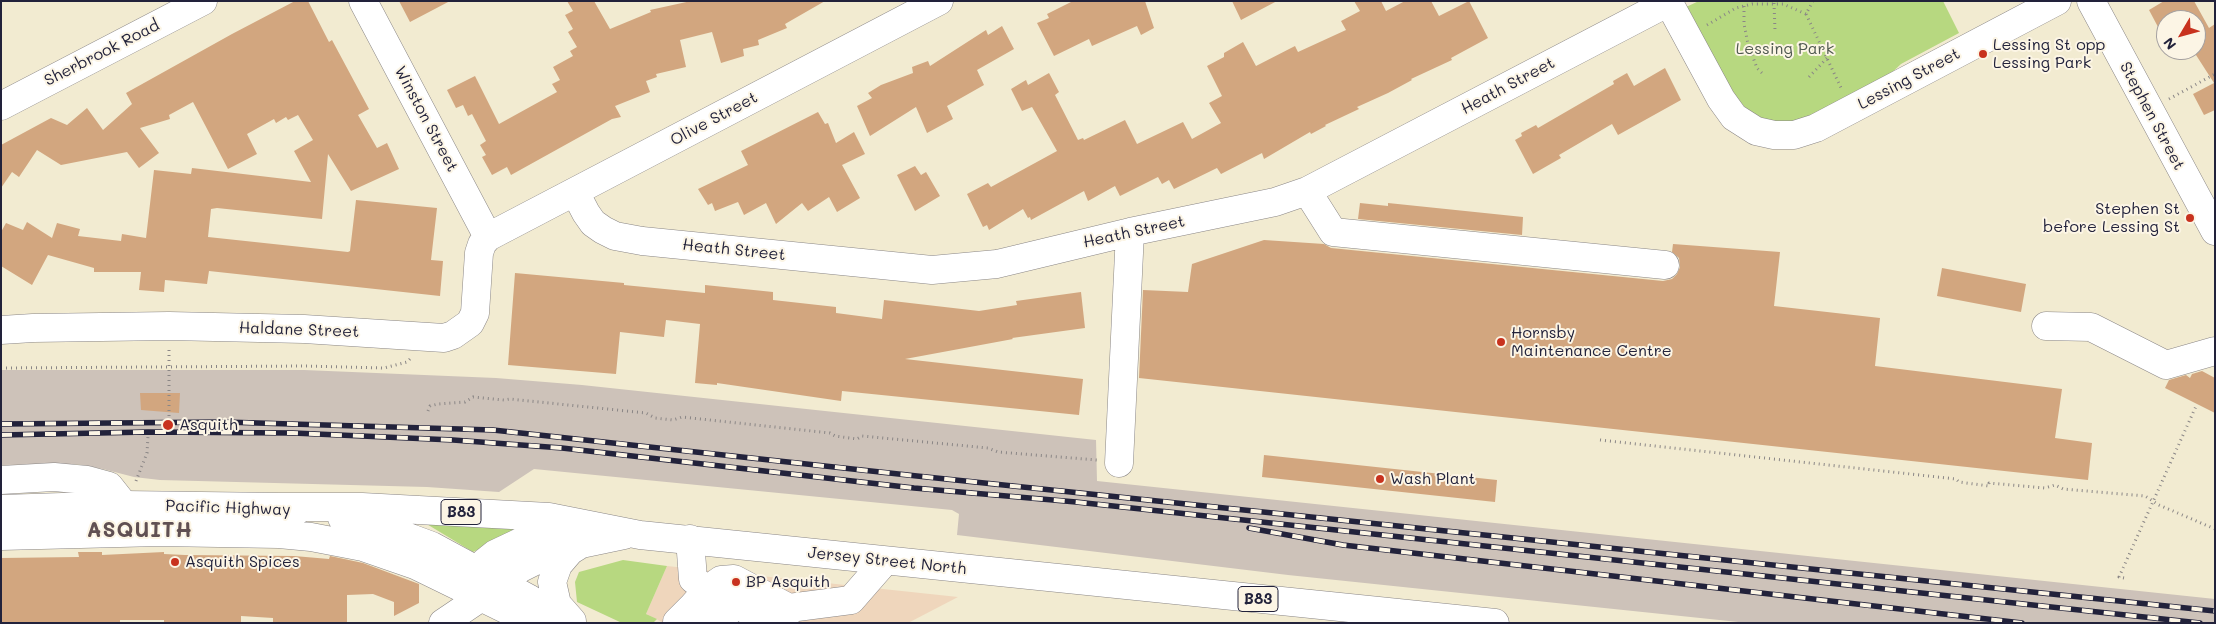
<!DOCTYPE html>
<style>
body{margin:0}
#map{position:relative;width:2216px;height:624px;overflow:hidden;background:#f2ebd1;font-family:Mali,sans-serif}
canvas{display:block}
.frame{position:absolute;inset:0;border:2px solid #22223b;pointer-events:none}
.north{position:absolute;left:2156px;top:10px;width:50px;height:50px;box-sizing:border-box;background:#fcf5e5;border:1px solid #a5a1a1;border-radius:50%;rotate:233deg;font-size:14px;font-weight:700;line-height:20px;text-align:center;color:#22223b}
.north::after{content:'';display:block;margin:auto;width:18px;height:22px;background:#c8321e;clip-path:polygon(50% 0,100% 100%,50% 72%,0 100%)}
</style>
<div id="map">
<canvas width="2216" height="624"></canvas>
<div class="frame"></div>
<div class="north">N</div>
</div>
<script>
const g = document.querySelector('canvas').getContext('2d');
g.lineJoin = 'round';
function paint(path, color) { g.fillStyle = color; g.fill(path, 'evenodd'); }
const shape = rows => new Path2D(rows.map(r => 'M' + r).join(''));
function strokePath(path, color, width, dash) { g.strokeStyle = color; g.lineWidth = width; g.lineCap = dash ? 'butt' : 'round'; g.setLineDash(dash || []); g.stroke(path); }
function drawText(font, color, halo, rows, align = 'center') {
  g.font = font + ' Mali,sans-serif'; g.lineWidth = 4; g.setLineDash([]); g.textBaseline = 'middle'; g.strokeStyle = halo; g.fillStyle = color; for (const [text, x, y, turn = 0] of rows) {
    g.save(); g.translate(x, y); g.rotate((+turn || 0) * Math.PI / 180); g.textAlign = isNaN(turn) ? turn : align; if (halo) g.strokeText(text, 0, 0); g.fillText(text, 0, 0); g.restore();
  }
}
paint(shape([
 [667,566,958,597,908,623,664,623,646,614]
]), '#efd6bc');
paint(shape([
 [1,370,304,370,496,378,582,385,1096,440,1097,481,2215,599,2215,623,1748,623,1288,575,957,535,959,514,952,510,534,469,499,492,427,487,160,480,134,477,103,469,77,464,1,465]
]), '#cdc2b9');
paint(shape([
 [1699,1,1943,1,1959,33,1901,64,1883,81,1795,125,1769,123,1752,115,1734,95,1686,7],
 [425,523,526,527,473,552],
 [623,560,667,566,646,614,657,619,653,623,622,623,577,602,575,582,579,572]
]), '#b7d880');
paint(shape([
 [295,1,308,1,329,42,332,40,369,109,358,115,377,148,387,143,399,169,351,191,328,154,322,219,217,208,211,209,208,237,348,252,350,251,356,200,437,208,431,260,443,261,440,296,209,271,207,284,165,280,164,292,139,290,141,272,94,272,94,268,48,255,32,285,1,266,1,232,6,223,23,230,27,222,52,238,57,223,80,229,78,236,121,241,122,234,146,238,154,170,191,174,192,168,311,182,294,151,313,140,298,115,288,120,286,117,276,123,274,119,247,134,257,154,228,169,193,102,169,115,170,119,140,128,159,153,139,168,127,152,61,165,37,150,19,177,12,172,1,188,1,145,51,118,67,125,87,108,103,130,132,104,126,93,232,34],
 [399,1,450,1,410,22],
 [567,1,594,1,610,29,651,12,650,10,691,1,825,1,785,24,787,28,758,40,759,45,743,49,744,56,721,63,712,32,680,40,686,67,656,74,657,77,646,81,650,92,615,106,621,117,612,119,511,175,507,167,492,175,482,157,486,155,480,145,486,141,472,114,468,116,463,105,456,108,447,90,475,76,499,124,557,92,552,84,560,80,553,67,573,56,570,51,577,47,568,32,573,29,565,15,573,11],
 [1073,1,1145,1,1154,28,1141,35,1137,26,1092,46,1089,39,1054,56,1037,23,1049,18,1047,14],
 [1232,1,1277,1,1241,20],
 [1354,1,1381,1,1386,11,1405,1,1431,1,1439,16,1469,1,1488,38,1451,58,1452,60,1411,79,1412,80,1388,93,1357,107,1359,109,1325,125,1326,126,1311,134,1310,132,1264,159,1262,153,1221,174,1217,168,1174,189,1169,180,1162,184,1158,177,1120,196,1115,186,1088,201,1084,191,1031,220,1030,217,1028,218,1023,209,989,230,987,225,983,227,967,194,988,183,991,187,1057,151,1032,107,1022,111,1011,89,1026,80,1028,85,1049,73,1059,92,1055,95,1078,140,1083,138,1084,140,1125,120,1137,144,1183,122,1192,139,1221,123,1209,103,1222,96,1207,66,1224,57,1224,53,1243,42,1256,66,1295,46,1298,52,1346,30,1341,21,1360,11],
 [2164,1,2194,1,2209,28,2215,24,2215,110,2204,115,2193,94,2214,83,2196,55,2196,20,2166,20,2166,42,2149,10],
 [1002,26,1014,49,977,70,984,85,947,106,953,119,927,133,916,107,870,136,857,106,872,98,868,93,881,85,913,73,912,67,928,61,930,66,986,30,988,35],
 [1665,68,1681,100,1618,135,1612,124,1559,155,1561,158,1533,174,1515,140,1522,136,1521,133,1536,125,1538,128,1614,84,1613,81,1627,73,1634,86],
 [818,112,825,124,828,123,836,143,854,132,865,154,842,165,860,198,837,212,829,197,808,211,802,203,776,224,766,203,744,215,738,202,715,211,712,203,708,205,698,189,748,165,741,151],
 [915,166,921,175,926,172,940,196,915,211,897,175],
 [1360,203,1388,206,1388,203,1523,217,1522,235,1358,219],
 [1264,240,1324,244,1331,248,1663,281,1672,279,1677,274,1680,267,1679,258,1672,252,1673,244,1780,252,1774,306,1880,318,1875,366,2062,389,2055,438,2092,443,2088,480,1139,378,1143,290,1188,292,1192,264],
 [1942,268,2026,284,2021,312,1937,296],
 [515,273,624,283,624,285,705,293,705,285,773,292,773,300,836,307,836,313,882,319,884,300,979,311,1017,305,1016,301,1081,292,1085,328,1012,338,1013,339,905,359,1083,379,1079,415,842,391,841,401,717,383,717,385,695,383,700,324,666,320,664,337,620,332,616,374,508,365],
 [2202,371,2215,378,2215,413,2165,388,2169,380,2186,375,2190,378,2192,374],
 [140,393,180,393,179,413,141,410],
 [1264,455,1497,480,1495,502,1262,477],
 [78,552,102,552,102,555,164,552,164,554,185,555,294,556,329,559,330,556,363,563,419,584,419,603,394,616,394,602,373,594,347,595,347,623,273,623,273,618,241,616,241,623,164,623,164,620,120,620,120,623,1,623,1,558,79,557]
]), '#d2a67f');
const minor = shape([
 [363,1,488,237],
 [1668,1,1721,99,1734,117,1756,131,1774,135,1794,135,1816,128,2057,1],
 [2091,1,2215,231],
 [1307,191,1333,232,1665,265],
 [575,192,586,213,593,223,603,230,615,236,642,241,932,270,997,264,1130,232,1275,202,1307,191,1669,2],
 [2046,326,2091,327,2166,365,2215,351],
 [1,330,33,328,169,326,304,329,444,338,453,335,470,323,475,313,479,253,482,244,488,237,939,1],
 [1119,463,1130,232],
 [1,480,54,477,87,480,109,486,124,505],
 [690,539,693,579,707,590,721,580,734,579,789,608,783,623],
 [692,607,707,590,773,623],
 [789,608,851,600,885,561],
 [677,622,692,607,724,623],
 [443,623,480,598]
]);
const major = shape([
 [1,106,203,1],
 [279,507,362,507,549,517,640,535,1495,623],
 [1,509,124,505,279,507,298,510],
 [342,518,386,529,432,546,528,598,569,623],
 [1,536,159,532,279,534,311,537,363,547,415,565,534,623],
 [472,586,485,562,495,554,531,537,574,527],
 [488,592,521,568,549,554,581,544,624,535],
 [572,621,557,604,552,582,558,565,570,551,578,546]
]);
strokePath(minor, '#8a8686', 29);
strokePath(major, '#8a8686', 29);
strokePath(shape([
 [1813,1,1806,14,1842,90],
 [1774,3,1775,31],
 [1744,6,1744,24,1748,44,1757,68,1764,75],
 [1707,25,1736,8,1752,4,1783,4,1806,14],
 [1809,77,1827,58],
 [2169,99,2215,74],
 [1,368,305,366,384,368,407,362,411,358],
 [428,411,430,406,438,404,465,402,473,397,504,400,510,399,646,413,655,418,673,420,682,417,830,433,835,436,857,439,862,436,988,448,998,452,1097,460],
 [169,416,169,347],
 [1600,440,1956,479,1959,482,1989,486,1989,483,2045,488,2055,485,2063,489,2145,496,2159,505,2215,529],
 [136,481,147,453,148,436],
 [2124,578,2119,577,2197,404]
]), '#8a8686', 3, [1, 4]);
strokePath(minor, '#fff', 28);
strokePath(major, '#fff', 28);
const rail = shape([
 [1,424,224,422,493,430,917,476,2215,611],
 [1,435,148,432,293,433,453,440,562,448,914,488,1076,502,2200,623],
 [1249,528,1343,545,2022,623]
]);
strokePath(rail, '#22223b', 5.5);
strokePath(rail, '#fcf5e5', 4, [11]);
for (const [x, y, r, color] of [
 [1983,54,5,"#c8321e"],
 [2190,218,5,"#c8321e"],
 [1501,342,5,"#c8321e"],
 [168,425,6,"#c8321e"],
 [1380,479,5,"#c8321e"],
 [175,562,5,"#c8321e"],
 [736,582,5,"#c8321e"]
]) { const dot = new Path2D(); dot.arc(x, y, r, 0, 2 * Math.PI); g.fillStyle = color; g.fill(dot); strokePath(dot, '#fcf5e5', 2); }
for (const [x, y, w] of [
 [461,512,40],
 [1258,599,40]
]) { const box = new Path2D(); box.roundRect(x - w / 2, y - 12.5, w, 25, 4); g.fillStyle = '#fcf5e5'; g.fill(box); strokePath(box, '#22223b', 1); }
drawText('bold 15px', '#22223b', null, [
 ["B83",461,512],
 ["B83",1258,599]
]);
drawText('16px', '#22223b', '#fcf5e5', [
 ["Lessing St opp",1993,45],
 ["Lessing Park",1993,63],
 ["Stephen St",2180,209,"right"],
 ["before Lessing St",2180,227,"right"],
 ["Hornsby",1511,333],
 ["Maintenance Centre",1511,351],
 ["Asquith",179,425],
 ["Wash Plant",1390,479],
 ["Asquith Spices",185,562],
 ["BP Asquith",746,582]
], 'left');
drawText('16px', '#4f5950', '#fcf5e5', [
 ["Lessing Park",1785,49]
]);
drawText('16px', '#22223b', '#fcf5e5', [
 ["Sherbrook Road",102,53,-27],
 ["Lessing Street",1909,79,-28],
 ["Heath Street",1508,86,-28],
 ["Stephen Street",2152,116,62],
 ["Winston Street",426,119,62],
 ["Olive Street",714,119,-28],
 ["Heath Street",1134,232,-12],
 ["Heath Street",734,250,6],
 ["Haldane Street",299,330,2],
 ["Pacific Highway",228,508,2],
 ["Jersey Street North",887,561,6]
]);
g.letterSpacing = '1px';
drawText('bold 21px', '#605053', '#fcf5e5', [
 ["ASQUITH",140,531]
]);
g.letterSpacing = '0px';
</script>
